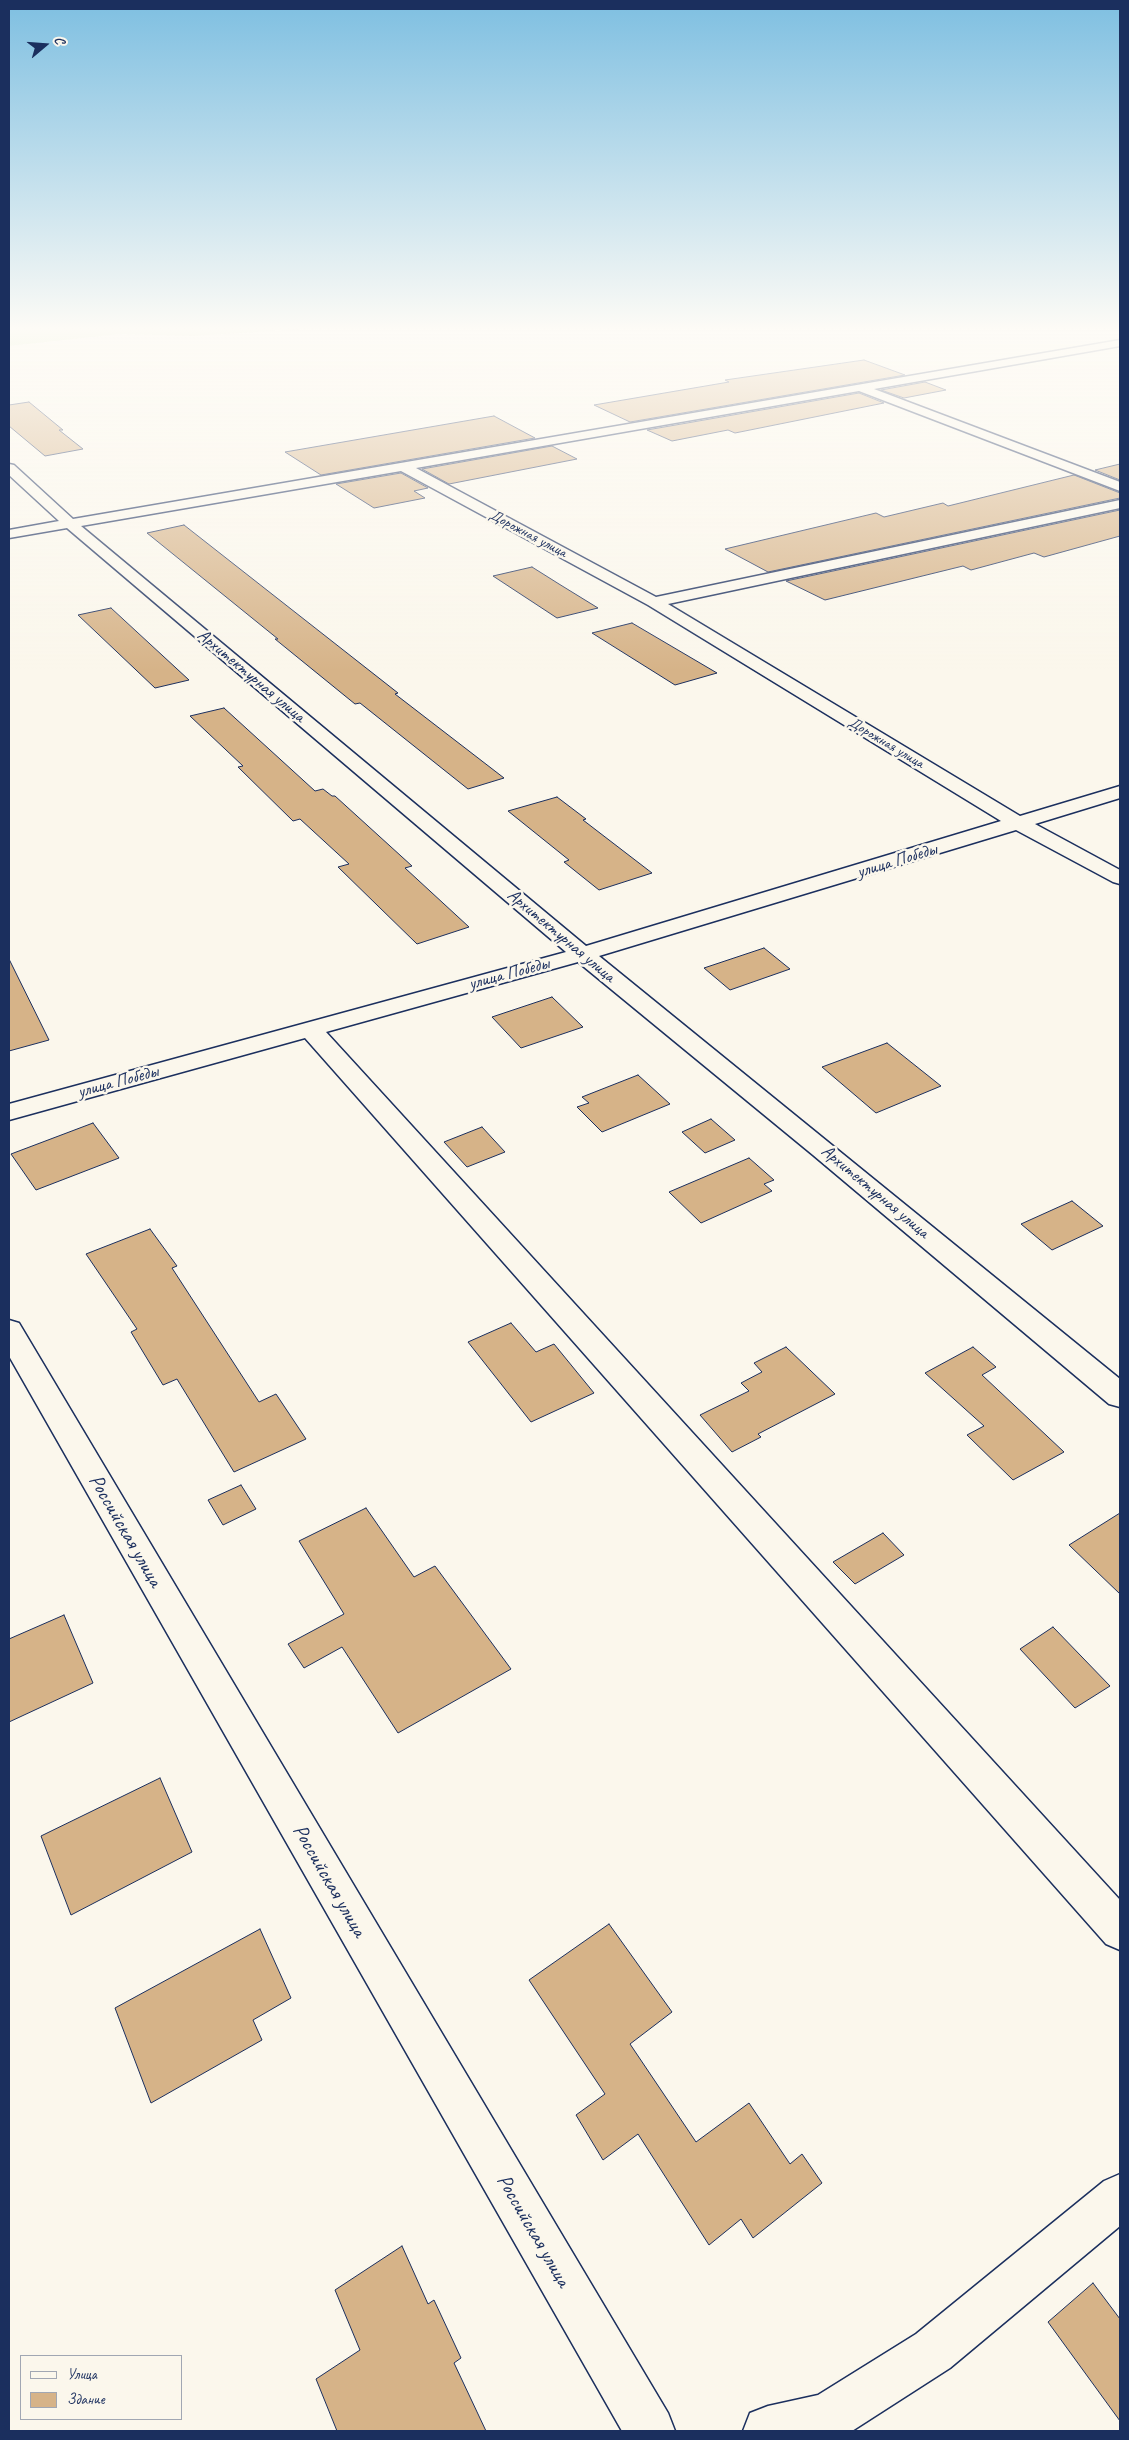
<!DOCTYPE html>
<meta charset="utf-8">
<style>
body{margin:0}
#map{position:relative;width:1129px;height:2440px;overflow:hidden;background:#fbf7ec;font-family:Caveat,sans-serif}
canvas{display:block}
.frame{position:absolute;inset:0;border:10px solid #1b2f5e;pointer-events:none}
.legend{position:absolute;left:20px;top:2355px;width:162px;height:65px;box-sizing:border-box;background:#fbf7ec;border:1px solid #a1a7b3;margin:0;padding:6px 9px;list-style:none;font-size:15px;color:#1b2f5e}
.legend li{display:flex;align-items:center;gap:10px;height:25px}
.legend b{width:25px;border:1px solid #a1a7b3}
.north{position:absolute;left:20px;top:20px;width:50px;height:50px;-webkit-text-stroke:4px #fbf7ec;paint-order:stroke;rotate:72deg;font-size:14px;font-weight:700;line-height:20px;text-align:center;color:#1b2f5e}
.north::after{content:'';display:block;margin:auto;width:18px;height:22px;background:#1b2f5e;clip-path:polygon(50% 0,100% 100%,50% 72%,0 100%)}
</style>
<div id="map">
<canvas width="1129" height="2440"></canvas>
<div class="frame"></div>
<ul class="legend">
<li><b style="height:6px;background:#fbf7ec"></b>Улица</li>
<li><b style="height:14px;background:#d6b388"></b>Здание</li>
</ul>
<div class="north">С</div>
</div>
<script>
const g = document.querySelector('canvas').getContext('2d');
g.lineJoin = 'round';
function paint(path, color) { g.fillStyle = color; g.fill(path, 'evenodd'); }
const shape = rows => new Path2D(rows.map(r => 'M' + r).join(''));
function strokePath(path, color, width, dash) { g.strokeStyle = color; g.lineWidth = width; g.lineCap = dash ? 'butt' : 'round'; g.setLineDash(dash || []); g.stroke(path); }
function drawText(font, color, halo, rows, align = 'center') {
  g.font = font + ' Caveat,sans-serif'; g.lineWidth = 5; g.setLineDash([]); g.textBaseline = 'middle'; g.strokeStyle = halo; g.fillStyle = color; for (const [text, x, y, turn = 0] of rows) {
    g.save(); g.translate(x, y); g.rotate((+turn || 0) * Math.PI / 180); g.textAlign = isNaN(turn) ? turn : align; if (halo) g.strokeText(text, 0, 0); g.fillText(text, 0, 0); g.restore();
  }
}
paint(shape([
 [9,329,300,329,193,336,120,334,9,346]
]), '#c5eca7');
const building = shape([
 [864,360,905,375,630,422,594,405,729,382,725,380,864,360],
 [925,382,946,390,904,398,881,390,925,382],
 [859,393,884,403,735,433,728,430,672,441,647,430,859,393],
 [29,402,63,430,59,430,83,449,45,456,9,426,9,405,29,402],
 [494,416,535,438,321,475,285,452,494,416],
 [552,446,577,459,449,484,422,469,552,446],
 [1120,464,1120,480,1095,470,1120,464],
 [401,473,428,488,414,491,425,498,374,508,336,484,401,473],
 [1074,475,1120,493,1120,498,768,572,725,549,876,513,884,517,943,503,948,506,1074,475],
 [1120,510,1120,536,1044,557,1034,553,971,570,963,566,825,600,786,581,1120,510],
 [184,525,398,693,395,694,504,778,468,789,360,703,355,704,275,639,278,639,147,533,184,525],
 [532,567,559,584,598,608,557,618,493,576,532,567],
 [111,608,189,680,155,688,78,615,111,608],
 [632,623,717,673,675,685,592,633,632,623],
 [224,708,315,791,323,789,332,796,335,796,412,866,405,868,469,927,417,944,338,867,349,864,300,819,293,821,238,767,243,766,190,716,224,708],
 [557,797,586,819,583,820,652,873,599,890,564,862,569,860,508,811,557,797],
 [764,948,790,969,730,990,704,968,764,948],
 [9,959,49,1040,9,1051,9,959],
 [552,997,583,1027,521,1048,492,1017,552,997],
 [887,1043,941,1086,876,1113,822,1067,887,1043],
 [638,1075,670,1104,602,1132,577,1107,589,1103,582,1097,638,1075],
 [711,1119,735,1140,705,1153,682,1132,711,1119],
 [93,1123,119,1158,36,1190,11,1154,93,1123],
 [482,1127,505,1152,467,1167,444,1142,482,1127],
 [749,1158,774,1180,764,1184,772,1191,701,1223,669,1192,749,1158],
 [1072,1201,1103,1226,1052,1250,1021,1224,1072,1201],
 [150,1229,177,1266,172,1268,259,1402,276,1394,306,1439,234,1472,177,1379,163,1385,131,1332,137,1329,86,1254,150,1229],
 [511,1323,536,1352,554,1344,594,1393,531,1422,468,1342,511,1323],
 [786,1347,835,1394,758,1434,761,1437,732,1452,700,1415,749,1391,741,1383,762,1372,754,1363,786,1347],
 [973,1347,996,1367,982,1375,1064,1452,1013,1480,967,1435,984,1426,925,1373,973,1347],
 [241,1485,256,1509,223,1525,208,1500,241,1485],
 [366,1508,414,1577,435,1566,511,1669,398,1733,342,1647,304,1668,288,1644,344,1614,299,1541,366,1508],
 [1120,1513,1120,1594,1069,1545,1120,1513],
 [883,1533,904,1555,855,1584,833,1562,883,1533],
 [64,1615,93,1683,9,1722,9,1639,64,1615],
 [1053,1627,1110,1686,1075,1708,1020,1649,1053,1627],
 [160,1778,192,1852,71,1915,41,1836,160,1778],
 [609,1924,672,2012,630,2044,696,2142,749,2103,790,2164,802,2154,822,2183,753,2238,741,2219,709,2245,638,2134,603,2160,576,2115,605,2094,529,1980,609,1924],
 [260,1929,291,1998,253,2020,262,2040,151,2103,115,2008,260,1929],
 [402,2246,428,2304,434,2300,461,2358,454,2363,486,2431,337,2431,316,2379,360,2350,335,2290,402,2246],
 [1093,2283,1120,2319,1120,2421,1048,2322,1093,2283]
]);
paint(building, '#d6b388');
strokePath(building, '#1b2f5e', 1);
const minor = shape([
 [1120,340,1120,346,874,389,1120,482,1120,491,859,391,416,468,656,597,1120,500,1120,508,668,604,1020,816,1120,786,1120,798,1035,824,1120,870,1120,884,1113,882,1016,830,599,956,1120,1379,1120,1407,1109,1404,813,1155,578,962,326,1032,1120,1900,1120,1950,1106,1944,305,1038,9,1120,9,1104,566,952,67,528,9,538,9,530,59,521,9,475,9,464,14,465,73,519,1120,340],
 [401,471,648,605,1001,821,586,946,81,526,401,471],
 [9,1320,19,1323,668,2413,675,2431,622,2431,9,1356,9,1320],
 [1120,2174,1120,2226,950,2368,852,2431,743,2431,750,2413,768,2406,818,2395,916,2334,1104,2181,1120,2174]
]);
strokePath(minor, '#1b2f5e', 3);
paint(minor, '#fbf7ec');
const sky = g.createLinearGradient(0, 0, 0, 671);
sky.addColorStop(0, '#7ebfe1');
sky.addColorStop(0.49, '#fdfbf6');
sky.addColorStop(1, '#fdfbf600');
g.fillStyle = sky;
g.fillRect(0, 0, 1129, 671);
drawText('15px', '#1b2f5e', '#fbf7ec', [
 ["Дорожная улица",528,534,28],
 ["Дорожная улица",886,743,31]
]);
drawText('18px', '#1b2f5e', '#fbf7ec', [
 ["Архитектурная улица",251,676,40],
 ["улица Победы",897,861,-17],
 ["Архитектурная улица",561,936,40],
 ["улица Победы",509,974,-15],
 ["улица Победы",118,1082,-15],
 ["Архитектурная улица",875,1192,40]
]);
drawText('21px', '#1b2f5e', '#fbf7ec', [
 ["Российская улица",125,1531,60],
 ["Российская улица",329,1881,60],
 ["Российская улица",533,2231,60]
]);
</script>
